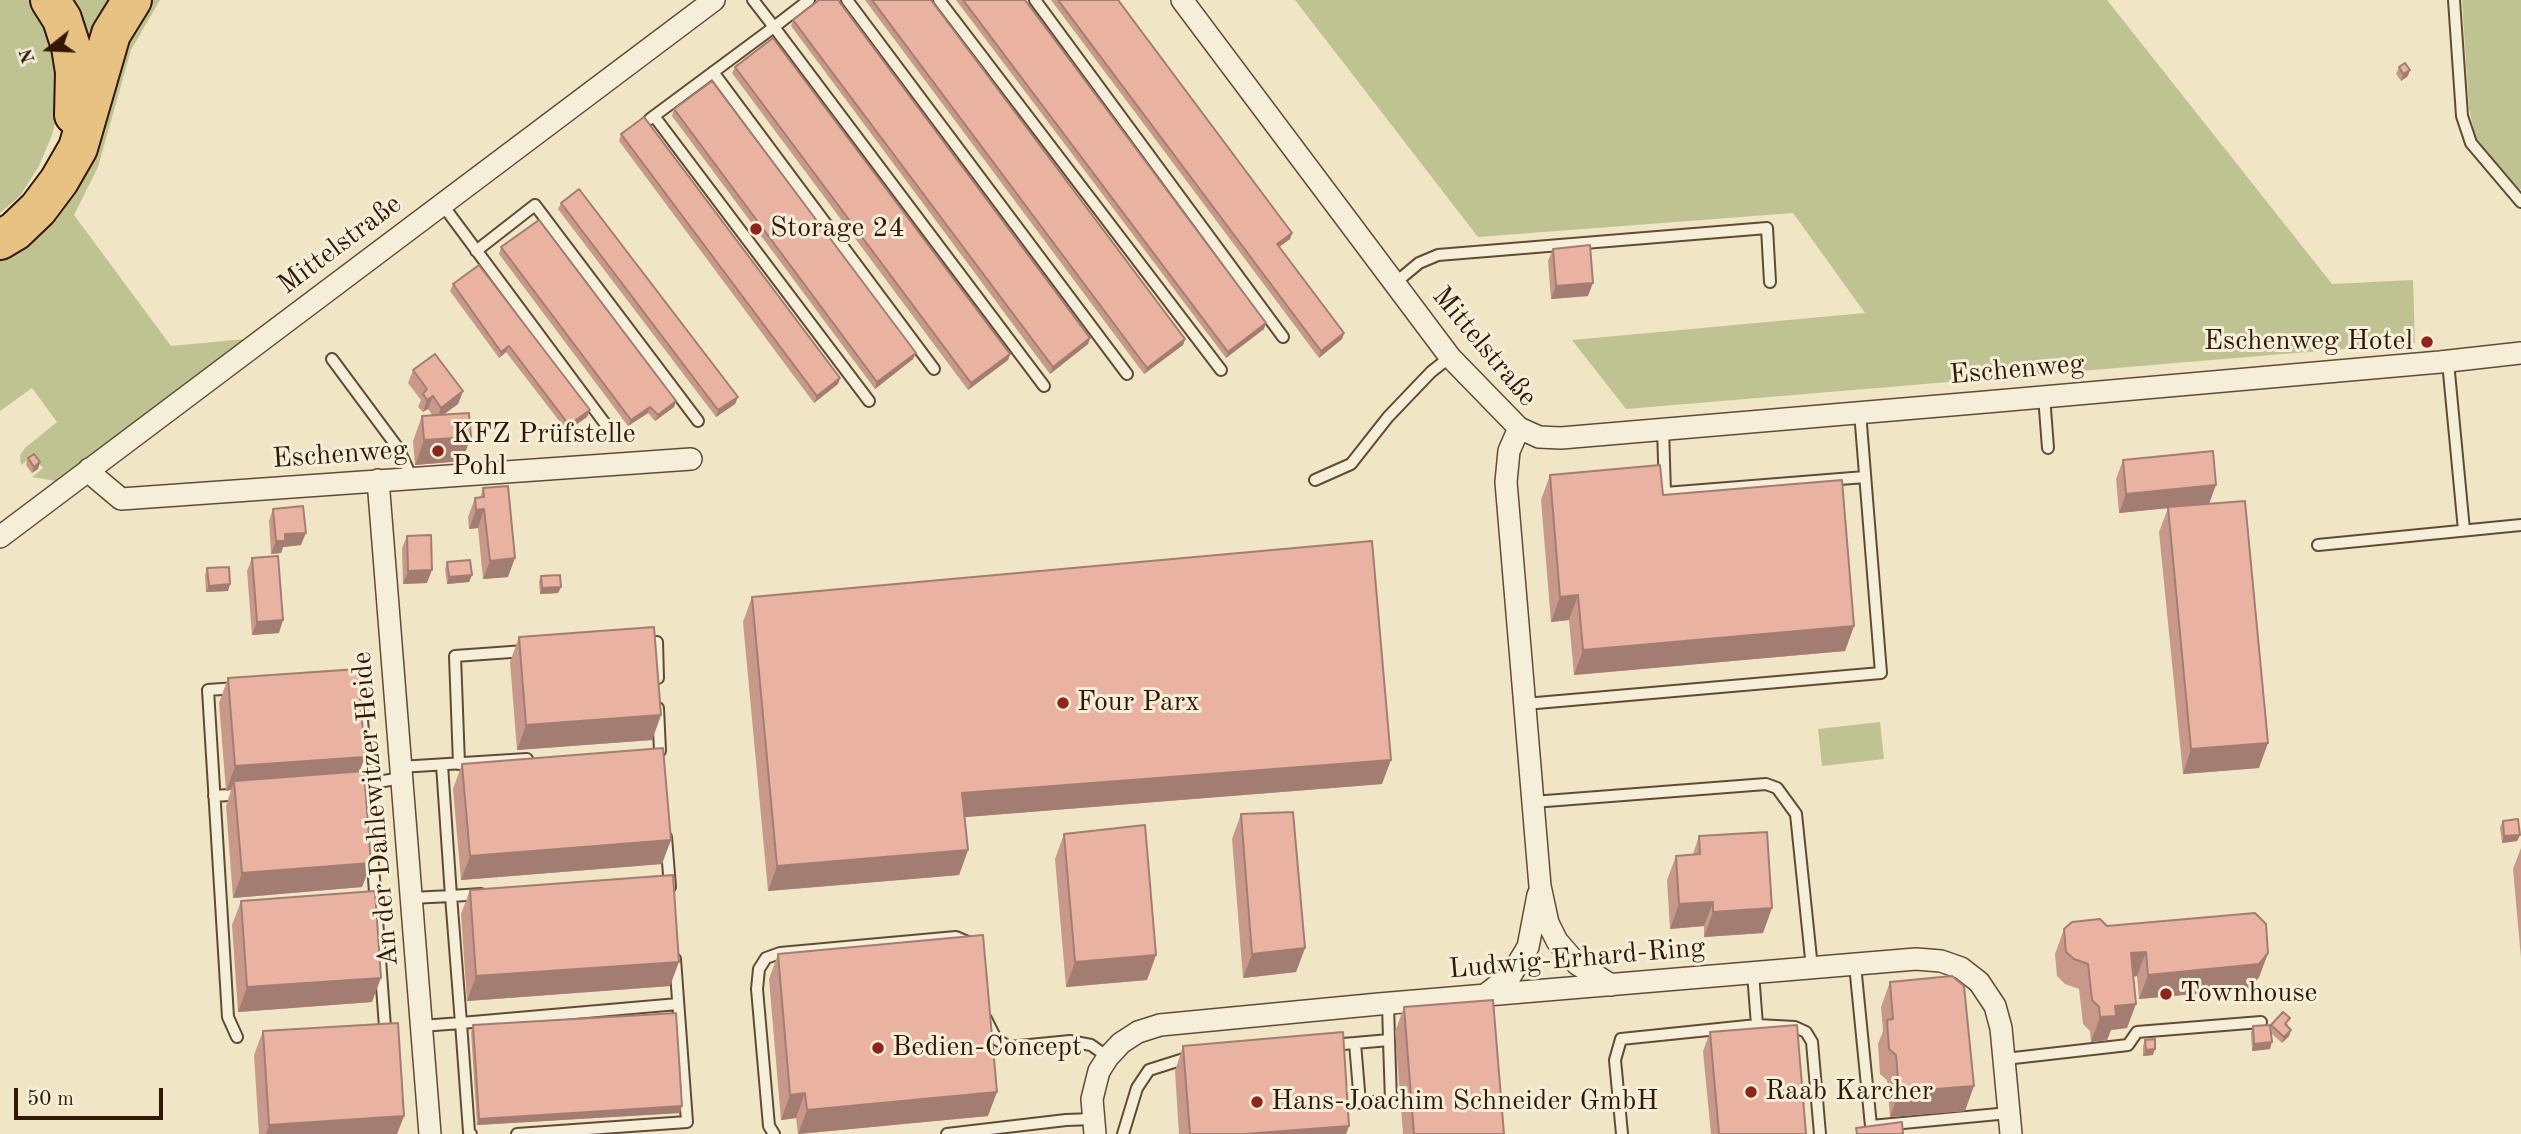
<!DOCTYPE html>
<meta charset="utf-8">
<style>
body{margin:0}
#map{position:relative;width:2521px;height:1134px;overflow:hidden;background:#f0e5c4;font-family:"Old Standard TT",serif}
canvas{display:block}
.north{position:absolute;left:14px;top:14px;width:70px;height:70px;-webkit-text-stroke:5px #f5eed9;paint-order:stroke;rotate:252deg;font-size:19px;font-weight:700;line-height:28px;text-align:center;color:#321805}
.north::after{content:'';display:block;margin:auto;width:24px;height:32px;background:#321805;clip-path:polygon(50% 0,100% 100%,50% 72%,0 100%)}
.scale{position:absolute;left:14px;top:1088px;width:149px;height:32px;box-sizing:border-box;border:4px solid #321805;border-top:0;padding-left:9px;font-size:21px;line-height:24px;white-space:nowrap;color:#321805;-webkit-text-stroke:5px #f5eed9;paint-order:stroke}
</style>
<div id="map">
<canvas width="2521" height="1134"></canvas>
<div class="north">N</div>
<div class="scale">50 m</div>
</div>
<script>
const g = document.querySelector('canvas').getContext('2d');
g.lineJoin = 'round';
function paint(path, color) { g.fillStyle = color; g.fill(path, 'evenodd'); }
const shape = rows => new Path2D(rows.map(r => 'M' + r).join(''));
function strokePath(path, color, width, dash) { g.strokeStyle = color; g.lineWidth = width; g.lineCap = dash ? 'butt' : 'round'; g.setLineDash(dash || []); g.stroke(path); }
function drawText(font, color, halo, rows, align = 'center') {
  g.font = font + ' "Old Standard TT",serif'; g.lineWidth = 6; g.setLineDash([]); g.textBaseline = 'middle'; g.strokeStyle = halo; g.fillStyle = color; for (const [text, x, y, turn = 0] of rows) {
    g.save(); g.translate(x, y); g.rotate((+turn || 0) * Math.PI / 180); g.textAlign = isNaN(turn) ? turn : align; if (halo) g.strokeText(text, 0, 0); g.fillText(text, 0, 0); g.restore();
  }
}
paint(shape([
 [0,0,32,0,43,14,64,91,52,135,39,166,20,196,0,213],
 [66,0,117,0,86,78],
 [142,0,160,0,131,50,98,167,74,215,171,346,245,339,56,481,32,477,43,468,33,457,21,465,20,455,25,448,57,422,32,388,0,411,0,259],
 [1295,0,2107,0,2332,284,2413,280,2415,343,1626,409,1572,340,1865,313,1793,213,1478,237],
 [2462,0,2521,0,2521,189,2514,191,2477,143,2469,109],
 [1880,722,1884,759,1822,766,1818,729]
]), '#bec391');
const lane = shape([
 [809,0,774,27,1044,386],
 [847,0,1127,374],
 [939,0,1221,370],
 [1035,0,1283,337],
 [2454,0,2462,116,2471,143,2521,202],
 [713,72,934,369],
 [654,116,869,401],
 [650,119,774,27,753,0],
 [442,204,612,433],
 [476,251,535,205,698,421],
 [1395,283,1419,263,1438,255,1767,228,1770,282],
 [332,359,398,448,412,478],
 [2448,362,2464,530],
 [2044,396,2048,448],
 [1663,428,1665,493,1865,477],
 [1315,480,1351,464,1388,417,1431,372,1450,357],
 [2318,545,2521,525],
 [643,643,657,642,658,678],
 [346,681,359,681,367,784,401,778],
 [236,688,208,690,228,1017,237,1037],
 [1525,704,1881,673,1860,412],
 [658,708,660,751],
 [459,764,455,656,525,651],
 [442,765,451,896,481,894],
 [400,767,527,759],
 [361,784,367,784,385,1027],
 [214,796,244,794],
 [1533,802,1766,784,1777,788,1796,814,1812,968],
 [666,837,670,887],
 [411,898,451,896,461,1023,678,1004],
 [1855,965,1871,1126,2009,1113],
 [1753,973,1757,1025],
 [1388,1003,1389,1040,1391,1101,1360,1103,1355,1043,1389,1040],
 [986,1019,996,1039,1009,1047,1070,1041,1091,1045,1108,1057],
 [421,1026,461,1023,469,1132,471,1134],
 [1331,1045,1355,1043],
 [2005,1059,2128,1045,2137,1032,2261,1022],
 [517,1134,687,1122,675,959],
 [774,1134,769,1126,757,989,759,969,766,958,780,953,956,937,970,943],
 [947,1134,1066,1120,1093,1119],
 [1123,1134,1137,1088,1149,1070,1190,1057],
 [1622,1134,1615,1060,1621,1039,1757,1025,1795,1027,1806,1032,1812,1042,1820,1134]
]);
const street = shape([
 [1182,0,1450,357,1519,428,1539,437,1561,438,1986,402,2440,362,2521,353],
 [1519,428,1509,451,1506,482,1540,886,1548,923,1557,941,1577,964,1611,985],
 [89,469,96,478,121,499,691,459],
 [378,480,430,1134],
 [0,537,714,0],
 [1485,995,1511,975,1528,947,1538,895],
 [1095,1134,1092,1099,1099,1071,1108,1057,1121,1043,1138,1032,1160,1025,1379,1004,1916,959,1941,961,1961,968,1979,982,1995,1006,2001,1028,2011,1134]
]);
const highway = shape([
 [50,0,62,19,71,47,75,72,74,115],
 [0,240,15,231,38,209,59,181,78,148,111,34,132,0]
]);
strokePath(lane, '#624b35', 14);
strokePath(street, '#624b35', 24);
strokePath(highway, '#321805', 42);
strokePath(lane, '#f5eed9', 10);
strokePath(street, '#f5eed9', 21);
strokePath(highway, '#e8c282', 38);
paint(shape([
 [865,0,931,0,1185,339,1183,345,1144,374],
 [956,0,1025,0,1264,329,1226,358],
 [1051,0,1118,0,1292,233,1290,239,1279,247,1344,333,1342,339,1319,358],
 [793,20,1090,338,1088,344,1050,374,791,26],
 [735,67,1010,354,1008,360,968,390,732,73],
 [2399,67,2408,76,2401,81,2396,74],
 [674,109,916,353,913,359,875,389,672,116],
 [621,134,838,384,814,403,619,141],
 [561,203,738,397,735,404,716,417,558,209],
 [501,247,676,401,674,407,655,421,648,413,628,426,499,254],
 [1553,249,1588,296,1551,299,1548,261],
 [453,284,590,410,587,417,567,431,506,352,499,358,450,291],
 [413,370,463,391,458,404,443,415,462,461,415,465,413,441,422,416,433,416,428,409,423,412,418,407,421,400,408,383],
 [28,458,40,462,38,469,32,473,26,465],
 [2123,460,2209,504,2259,768,2183,774,2159,532,2168,508,2119,513,2116,479],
 [1550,475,1663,495,1854,626,1845,651,1574,675,1569,620,1551,622,1541,500],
 [483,488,508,577,483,579,478,528,469,529,468,517,475,498,480,498],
 [273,509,301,545,283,547,281,553,271,554,269,521],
 [407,536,427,583,403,584,402,548],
 [252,558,279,633,252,635,247,571],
 [447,562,472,575,469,582,447,584,445,569],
 [207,568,230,584,228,591,206,592,205,575],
 [541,576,561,587,558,593,540,594,539,582],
 [752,597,1382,784,965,817,968,850,959,875,768,891,743,622],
 [519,637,661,715,652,740,517,750,510,662],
 [228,678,365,757,359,771,371,863,362,887,233,898,226,806,231,790,226,791,219,703],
 [462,764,662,864,461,880,453,789],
 [1241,814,1305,948,1296,972,1243,978,1232,839],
 [2503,821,2520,835,2517,841,2502,843,2500,827],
 [1064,834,1156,955,1147,980,1066,987,1055,859],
 [1699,836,1763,933,1704,937,1704,926,1670,929,1667,880,1676,856,1693,854],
 [2521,848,2521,958,2513,869],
 [470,890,670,986,467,1001,461,914],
 [241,901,372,1002,238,1012,232,925],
 [2107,926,2268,953,2259,977,2250,989,2139,999,2137,976,2133,977,2127,1028,2111,1030,2107,1040,2091,1042,2090,1031,2083,1024,2079,989,2065,984,2057,976,2055,954,2064,929],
 [778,954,988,1116,798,1134,796,1118,781,1120,769,979],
 [1890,982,1965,1111,1890,1117,1887,1080,1880,1074,1878,1044,1883,1031,1881,1007],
 [1404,1007,1504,1134,1403,1134,1395,1032],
 [2288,1024,2287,1026,2291,1030,2289,1036,2282,1043,2271,1033,2270,1049,2252,1051,2251,1033,2253,1026,2270,1027,2271,1025],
 [473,1025,680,1113,477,1125,471,1032],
 [263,1031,404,1116,397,1134,259,1134,254,1055],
 [1710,1032,1806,1134,1711,1134,1703,1051],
 [2145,1040,2153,1055,2143,1056,2143,1046],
 [1183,1046,1349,1126,1346,1134,1179,1134,1175,1071]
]), '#c8998a');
paint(shape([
 [2410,70,2408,76,2401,81,2403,74],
 [1292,233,1290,239,1275,250,1277,244],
 [1593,283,1588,296,1551,299,1556,286],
 [1266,323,1264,329,1226,358,1228,352],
 [1344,333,1342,339,1319,358,1321,351],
 [1090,338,1088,344,1050,374,1053,367],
 [1185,339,1183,345,1144,374,1147,368],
 [509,346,506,352,499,358,501,352],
 [916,353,913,359,875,389,877,382],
 [1010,354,1008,360,968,390,971,383],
 [840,378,838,384,814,403,817,396],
 [463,391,458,404,436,420,441,408],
 [433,396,428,409,423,412,427,400],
 [738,397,735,404,716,417,718,410],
 [676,401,674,407,655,421,658,415],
 [650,407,648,413,628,426,631,420],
 [590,410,587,417,567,431,569,425],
 [471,437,462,461,415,465,424,440],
 [40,462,38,469,32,473,34,467],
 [2216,485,2209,504,2119,513,2126,494],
 [484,509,478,528,469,529,476,510],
 [306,533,301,545,283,547,281,553,271,554,276,541,285,534],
 [515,558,508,577,483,579,490,561],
 [432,570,427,583,403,584,408,571],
 [472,575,469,582,447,584,449,577],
 [230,584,228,591,206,592,209,586],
 [561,587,558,593,540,594,542,588],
 [1578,595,1569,620,1551,622,1560,597],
 [283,620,279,633,252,635,257,622],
 [1854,626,1845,651,1574,675,1583,650],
 [661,715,652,740,517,750,526,725],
 [2268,743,2259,768,2183,774,2191,749],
 [365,757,356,781,234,781,231,790,226,791,235,766],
 [1391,760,1382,784,954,818,962,793],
 [2520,835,2517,841,2502,843,2504,836],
 [671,840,662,864,461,880,470,856],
 [968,850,959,875,768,891,777,866],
 [371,863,362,887,233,898,242,873],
 [1713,902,1704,926,1670,929,1679,904],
 [1772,908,1763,933,1704,937,1713,912],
 [1305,948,1296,972,1243,978,1252,954],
 [2146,952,2137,976,2122,978,2131,953],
 [2268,953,2259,977,2250,989,2139,999,2148,975],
 [1156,955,1147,980,1066,987,1075,962],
 [679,962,670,986,467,1001,476,976],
 [381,978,372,1002,238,1012,247,987],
 [2136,1004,2127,1028,2111,1030,2107,1040,2091,1042,2100,1017,2115,1006],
 [2291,1030,2289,1036,2282,1043,2284,1037],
 [2272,1042,2270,1049,2252,1051,2254,1044],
 [2155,1049,2153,1055,2143,1056,2146,1050],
 [1974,1086,1965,1111,1890,1117,1899,1092],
 [997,1092,988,1116,798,1134,807,1110],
 [805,1093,796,1118,781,1120,790,1095],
 [682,1106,680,1113,477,1125,479,1119],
 [404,1116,397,1134,266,1134,269,1125],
 [1349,1126,1346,1134,1244,1134]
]), '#a37d71');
const building = shape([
 [819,0,838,0,1090,338,1053,367,793,20,819,0],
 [872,0,931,0,1185,339,1147,368,872,0],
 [963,0,1025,0,1266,323,1228,352,963,0],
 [1058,0,1118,0,1292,233,1277,244,1344,333,1321,351,1058,0],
 [773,38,1010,354,971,383,735,67,773,38],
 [2405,63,2410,70,2403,74,2399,67,2405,63],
 [712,81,916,353,877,382,674,109,712,81],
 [644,117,840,378,817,396,621,134,644,117],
 [579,189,738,397,718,410,561,203,579,189],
 [539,220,676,401,658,415,650,407,631,420,501,247,539,220],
 [1590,245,1593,283,1556,286,1553,249,1590,245],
 [479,265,590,410,569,425,509,346,501,352,453,284,479,265],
 [435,354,463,391,441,408,433,396,427,400,423,394,427,389,413,370,435,354],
 [469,413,471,437,424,440,422,416,469,413],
 [2213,451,2216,485,2126,494,2123,460,2213,451],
 [34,454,40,462,34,467,28,458,34,454],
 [1660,465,1663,495,1842,480,1854,626,1583,650,1578,595,1560,597,1550,475,1660,465],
 [508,486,515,558,490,561,484,509,476,510,475,498,484,497,483,488,508,486],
 [2245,501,2268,743,2191,749,2168,507,2245,501],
 [303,506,306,533,285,534,285,541,276,541,273,509,303,506],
 [431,535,432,570,408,571,407,536,431,535],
 [1372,541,1391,760,962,793,968,850,777,866,752,597,1372,541],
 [278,556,283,620,257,622,252,558,278,556],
 [470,560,472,575,449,577,447,562,470,560],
 [229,567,230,584,209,586,207,568,229,567],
 [560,575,561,587,542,588,541,576,560,575],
 [654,627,661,715,526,725,519,637,654,627],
 [358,669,365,757,235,766,228,678,358,669],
 [663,748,671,840,470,856,462,764,663,748],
 [364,771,371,863,242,873,234,781,364,771],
 [1293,812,1305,948,1252,954,1241,814,1293,812],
 [2518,819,2520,835,2504,836,2503,821,2518,819],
 [1145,825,1156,955,1075,962,1064,834,1145,825],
 [1767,832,1772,908,1713,912,1713,902,1679,904,1676,856,1700,854,1699,836,1767,832],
 [673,875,679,962,476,976,470,890,673,875],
 [375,891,381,978,247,987,241,901,375,891],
 [2255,913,2266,924,2268,953,2259,964,2148,975,2146,952,2131,953,2136,1004,2115,1006,2116,1016,2100,1017,2099,1007,2092,1000,2088,964,2074,959,2066,952,2064,929,2072,922,2100,919,2107,926,2255,913],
 [983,935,997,1092,807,1110,805,1093,790,1095,778,954,983,935],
 [1952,976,1964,986,1974,1086,1899,1092,1896,1055,1889,1049,1887,1020,1893,1019,1890,982,1952,976],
 [1493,1000,1504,1134,1414,1134,1404,1007,1493,1000],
 [2283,1012,2290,1018,2285,1024,2291,1030,2284,1037,2271,1025,2283,1012],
 [676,1013,682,1106,479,1119,473,1025,676,1013],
 [398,1023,404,1116,269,1125,263,1031,398,1023],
 [1797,1025,1806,1134,1719,1134,1710,1032,1797,1025],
 [2270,1025,2272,1042,2254,1044,2253,1026,2270,1025],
 [1343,1032,1349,1126,1244,1134,1190,1134,1183,1046,1343,1032],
 [2155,1039,2155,1049,2146,1050,2145,1040,2155,1039],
 [1902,1122,1903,1134,1857,1134,1856,1128,1902,1122]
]);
paint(building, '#e9b2a1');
strokePath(building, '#a37d71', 2);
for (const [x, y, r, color] of [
 [756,229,7,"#8f2418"],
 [2427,342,7,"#8f2418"],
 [438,451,7,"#8f2418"],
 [1063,703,7,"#8f2418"],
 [2166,994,7,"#8f2418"],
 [878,1048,7,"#8f2418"],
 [1751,1092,7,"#8f2418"],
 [1257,1102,7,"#8f2418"]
]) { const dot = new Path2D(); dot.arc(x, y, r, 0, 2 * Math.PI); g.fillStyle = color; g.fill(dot); strokePath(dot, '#f5eed9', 2.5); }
drawText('28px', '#321805', '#f5eed9', [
 ["Storage 24",770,229],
 ["Eschenweg Hotel",2413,342,"right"],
 ["KFZ Prüfstelle",452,435],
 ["Pohl",452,467],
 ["Four Parx",1077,703],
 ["Townhouse",2180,994],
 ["Bedien-Concept",892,1048],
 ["Raab Karcher",1765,1092],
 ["Hans-Joachim Schneider GmbH",1271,1102]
], 'left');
drawText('28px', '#321805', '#f5eed9', [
 ["Mittelstraße",340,245,-37],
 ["Mittelstraße",1484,347,50],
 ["Eschenweg",2017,370,-5],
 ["Eschenweg",340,455,-4],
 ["An der Dahlewitzer Heide",376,809,-95],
 ["Ludwig-Erhard-Ring",1577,959,-5]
]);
</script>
